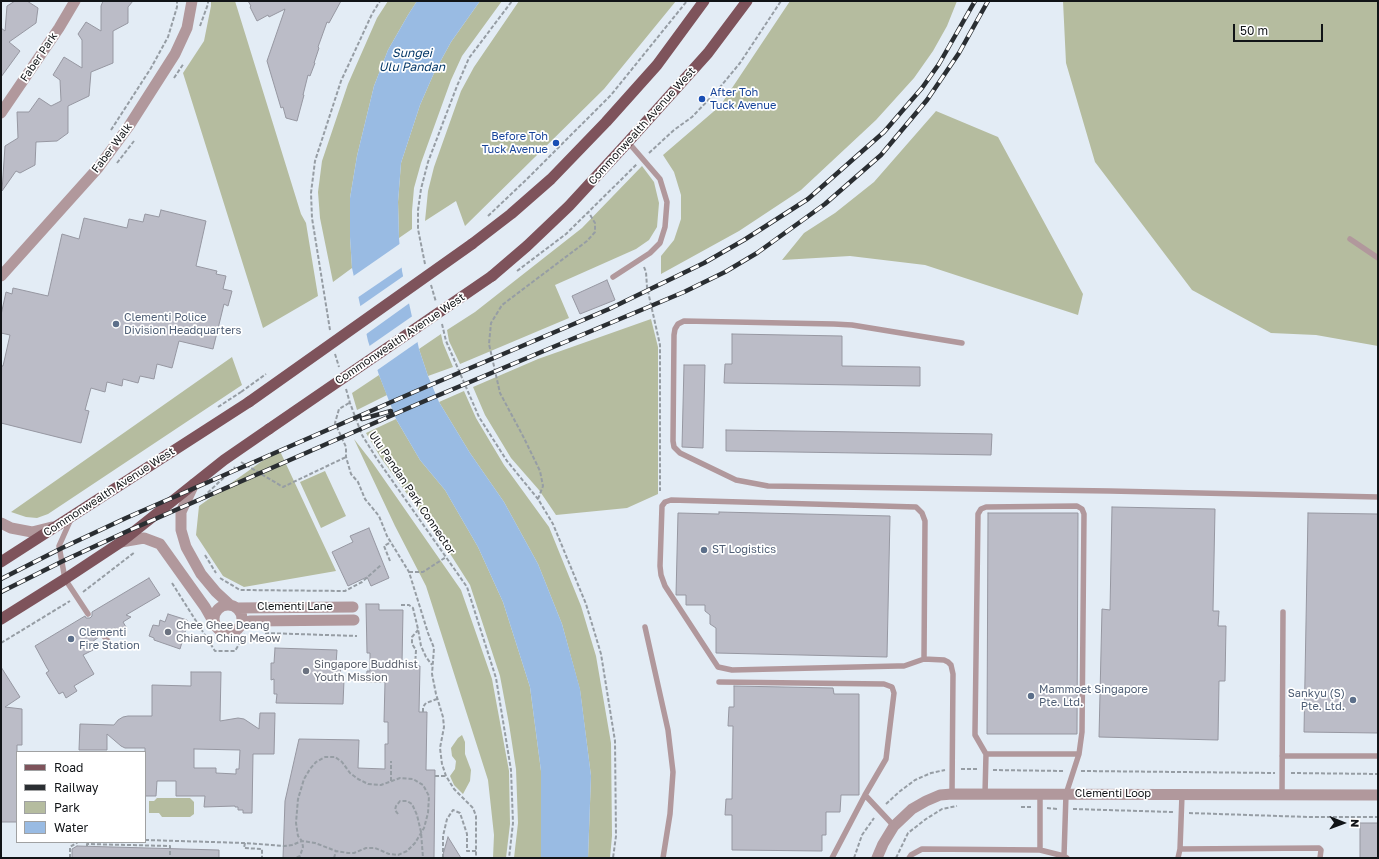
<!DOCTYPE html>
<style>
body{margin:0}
#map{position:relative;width:1379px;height:859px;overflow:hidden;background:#e3ecf5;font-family:"Golos Text",sans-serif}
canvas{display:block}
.frame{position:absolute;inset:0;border:2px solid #111417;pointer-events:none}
.legend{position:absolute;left:16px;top:751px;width:130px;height:92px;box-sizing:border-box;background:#fff;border:1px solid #a0a1a2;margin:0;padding:5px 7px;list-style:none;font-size:12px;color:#111417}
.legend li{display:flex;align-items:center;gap:8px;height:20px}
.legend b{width:20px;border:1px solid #a0a1a2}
.north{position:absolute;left:1323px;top:803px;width:40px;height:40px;-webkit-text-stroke:3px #fff;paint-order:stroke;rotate:91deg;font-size:11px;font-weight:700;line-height:16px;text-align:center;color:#111417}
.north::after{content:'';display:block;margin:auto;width:14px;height:18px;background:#111417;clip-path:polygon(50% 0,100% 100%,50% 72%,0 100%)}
.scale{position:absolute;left:1233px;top:24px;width:90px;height:18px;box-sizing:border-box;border:2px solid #111417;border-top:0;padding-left:5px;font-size:12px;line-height:14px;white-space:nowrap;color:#111417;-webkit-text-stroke:3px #fff;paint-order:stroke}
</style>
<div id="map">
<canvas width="1379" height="859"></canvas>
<div class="frame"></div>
<ul class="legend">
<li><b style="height:5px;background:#7e535b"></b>Road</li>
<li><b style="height:5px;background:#2a2e32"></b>Railway</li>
<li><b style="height:11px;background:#b5bc9f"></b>Park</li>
<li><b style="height:11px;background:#99bbe3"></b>Water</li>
</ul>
<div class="north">N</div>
<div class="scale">50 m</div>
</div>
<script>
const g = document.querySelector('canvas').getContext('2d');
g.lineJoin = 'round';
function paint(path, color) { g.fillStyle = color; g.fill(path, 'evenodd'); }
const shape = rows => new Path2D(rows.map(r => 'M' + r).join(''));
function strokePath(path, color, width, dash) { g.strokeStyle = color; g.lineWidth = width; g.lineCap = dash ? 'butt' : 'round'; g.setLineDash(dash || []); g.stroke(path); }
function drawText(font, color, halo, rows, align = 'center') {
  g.font = font + ' "Golos Text",sans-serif'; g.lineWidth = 3.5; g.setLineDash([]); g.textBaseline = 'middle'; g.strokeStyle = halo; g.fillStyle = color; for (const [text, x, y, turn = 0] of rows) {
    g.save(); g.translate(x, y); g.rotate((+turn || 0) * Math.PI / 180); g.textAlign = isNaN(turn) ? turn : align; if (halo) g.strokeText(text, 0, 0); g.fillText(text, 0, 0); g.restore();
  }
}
paint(shape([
 [211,1,235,1,301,214,306,223,318,296,263,328,183,73,204,41,211,6],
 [388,1,417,1,408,15,388,50,374,86,357,156,350,198,350,237,352,268,333,282,320,218,318,192,322,161,348,84,377,18],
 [480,1,502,1,462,56,451,80,421,163,414,188,412,211,412,229,399,238,398,202,401,163,420,105,434,73,451,42],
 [519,1,676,1,604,89,465,226,456,201,425,221,428,191,434,167,461,91,474,67],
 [790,1,957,1,947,26,933,51,914,78,876,120,801,190,739,231,661,274,661,256,674,240,681,219,681,195,674,172,663,155,720,106],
 [1063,1,1378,1,1378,346,1316,335,1271,333,1192,290,1095,162,1066,63],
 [936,111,998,137,1083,294,1078,315,925,265,850,256,782,260,804,233,835,213,874,182],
 [642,166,654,182,659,203,657,227,649,240,636,249,555,285,569,318,460,364,449,341,447,330,475,312,582,228],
 [651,319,658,347,658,494,627,508,556,515,539,490,511,458,485,415,473,387,538,359],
 [441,334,443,343,453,367,428,376,419,349],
 [232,357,242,385,48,514,37,518,26,517,11,512],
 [379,375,387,395,357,410,352,393],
 [464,391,476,418,504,465,549,527,581,606,596,656,611,743,612,836,610,858,588,858,591,776,580,690,562,624,538,564,504,502,470,453,439,402],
 [396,419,420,460,445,490,478,547,503,602,530,687,541,771,541,858,514,858,518,823,516,769,509,724,500,676,470,585,449,552,381,458,366,433],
 [354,439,372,462,461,590,492,679,509,771,510,824,506,858,493,858,494,835,488,780,426,586,395,526],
 [279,449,336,571,244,587,223,576,196,535,199,506],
 [325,471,346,516,321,528,300,482],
 [462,735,465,742,465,754,471,770,470,781,463,794,454,785,450,776,455,769,456,761,452,756,451,748,458,738],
 [157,798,190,798,194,802,194,814,190,817,162,817,159,813,149,813,149,801,154,801]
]), '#b5bc9f');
paint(shape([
 [417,1,480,1,451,42,434,73,420,105,401,163,398,202,399,238,402,271,419,349,428,376,439,402,470,453,504,502,538,564,562,624,580,689,591,776,588,858,541,858,541,771,530,687,503,602,478,547,445,490,420,460,396,419,379,375,368,341,352,268,350,237,350,198,357,156,374,86,388,50,408,15]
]), '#99bbe3');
paint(shape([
 [401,243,404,266,357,298,352,277],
 [405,275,411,302,365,335,359,307],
 [414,315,419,341,376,371,368,347]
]), '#e3ecf5');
const building = shape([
 [15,1,27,1,38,8,36,23,9,42,20,51,1,77,1,28,5,31,7,6,15,1],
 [103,1,133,1,128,7,128,23,113,31,113,63,91,72,89,96,68,106,68,133,57,141,36,142,35,165,20,173,16,171,2,191,5,146,18,138,17,112,29,112,39,98,51,106,61,101,60,80,53,75,64,57,82,68,82,40,78,34,86,22,101,31,101,6,103,1],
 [248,1,341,1,329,23,327,22,318,47,319,48,314,63,315,63,310,76,308,75,303,95,304,95,297,121,286,118,283,107,281,108,267,61,285,9,269,17,268,15,257,21,250,7,251,6,248,1],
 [161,210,206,221,196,266,217,271,216,274,226,276,223,289,232,291,228,306,224,304,213,349,179,341,172,368,157,364,154,379,140,376,138,383,123,379,122,386,107,382,105,392,91,388,85,410,89,411,81,443,1,423,1,366,3,366,10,335,1,333,1,315,6,292,12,294,13,288,48,296,62,234,79,239,84,218,127,228,129,219,143,222,145,214,159,217,161,210],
 [607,280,615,300,580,314,572,296,607,280],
 [732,334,842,336,842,366,920,367,920,386,724,383,725,364,732,364,732,334],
 [684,365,705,365,703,448,682,447,684,365],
 [726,430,992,434,991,455,726,451,726,430],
 [1112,507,1215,509,1213,611,1219,611,1218,626,1226,626,1225,681,1219,681,1218,740,1099,737,1102,609,1110,610,1112,507],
 [719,512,890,516,887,657,716,653,716,628,710,624,710,615,705,611,705,605,686,605,686,595,676,595,678,513,719,514,719,512],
 [988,513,1078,513,1077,734,987,734,988,513],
 [1308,513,1378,514,1378,733,1304,732,1308,513],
 [369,528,389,578,371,586,367,577,348,586,332,552,353,542,350,536,369,528],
 [149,578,160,595,126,615,131,617,123,622,126,627,118,632,115,628,107,633,104,631,100,632,99,637,89,644,93,650,83,655,94,674,74,686,77,691,66,698,63,692,59,694,46,673,49,671,47,668,35,646,85,616,86,618,90,618,92,616,92,612,149,578],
 [366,604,379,604,379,610,403,610,402,665,420,666,419,712,427,712,426,770,435,770,434,858,283,858,285,801,299,739,359,740,358,768,385,769,385,744,388,744,388,722,384,722,385,682,366,682,367,671,370,671,370,653,367,653,366,604],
 [168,614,187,620,185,628,186,629,180,649,154,640,154,638,149,636,153,625,159,626,160,620,165,622,168,614],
 [275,648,337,650,336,664,341,664,340,680,344,680,343,704,276,703,277,694,274,694,274,679,271,680,271,663,274,663,275,648],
 [1,667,20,697,5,707,22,709,22,745,17,745,17,822,1,822,1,667],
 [191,672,221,672,220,721,238,718,244,719,259,729,260,713,275,713,274,754,253,754,252,813,243,813,243,810,238,810,238,807,235,807,235,806,204,807,205,796,176,796,176,781,157,781,156,796,145,796,145,748,125,748,121,746,107,734,107,750,79,750,80,724,114,725,118,720,123,717,128,716,152,716,152,685,191,686,191,672],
 [194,749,240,750,239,769,236,769,236,774,216,773,216,768,194,768,194,749],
 [734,686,833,688,834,694,859,694,859,795,841,795,840,812,826,812,826,835,822,835,822,851,732,850,732,815,725,815,726,799,732,799,733,726,728,726,729,707,734,707,734,686],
 [1360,823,1378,823,1378,858,1360,858,1360,823],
 [448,837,461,858,442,858,448,837],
 [77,846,219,850,219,858,72,858,72,849,77,846]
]);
paint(building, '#bbbcc7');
strokePath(building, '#9697a1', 1);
strokePath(shape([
 [200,26,208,4,208,1],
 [174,78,184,63],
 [111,130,151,68,168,37,177,7,177,1],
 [649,153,674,130,692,117,716,92,740,63,781,1],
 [117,163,134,141],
 [488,216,527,179,611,95,687,1],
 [425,264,418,229,418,210,421,189,428,162,457,86,469,58,512,1],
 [644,267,646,272,647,287,660,345,660,491],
 [517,271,566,234,637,164],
 [431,285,436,302],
 [442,324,446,341,479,417,507,461,538,499,553,524,586,604,601,654,615,741,616,836,613,858],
 [330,330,312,218,311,193,315,161,341,81,372,14,380,1],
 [335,354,339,367],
 [346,389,350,403,362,435,377,459,467,587,496,678,511,770,513,823,509,858],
 [349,403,339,409,335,423,346,447,346,457,351,474,358,482,365,499,379,516,387,536,409,572,428,633,434,648,432,674,436,694,443,717,444,727,440,748,442,764,446,776,454,789,473,808,476,816,476,858],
 [218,407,241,392],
 [241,462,283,487,346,457],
 [538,499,543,486,540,471,524,438,500,393,489,344,491,323,502,305,587,241,595,232,595,223,589,213],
 [199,501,235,467],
 [205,555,216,573],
 [390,561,384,546,391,542],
 [409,572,423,572,446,557],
 [220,578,240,590,345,591,362,582,381,565],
 [172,583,215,651,235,651,245,634],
 [83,592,135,552],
 [401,605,409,605,413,608,418,629,421,646,426,657,432,665],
 [265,633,357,636],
 [1,643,70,601],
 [415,666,416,650,412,644,412,637,418,630],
 [423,712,423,707,426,703,437,699],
 [961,769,977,769],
 [993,770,1065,771],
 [1081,771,1275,773],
 [1291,773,1378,774],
 [435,776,446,776],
 [391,781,391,761],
 [886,804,899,792,915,780,931,773,945,770],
 [1021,807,1031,807],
 [1047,808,1057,809],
 [1073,809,1173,812],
 [1189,813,1309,817,1378,817],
 [398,814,395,810,396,806,400,801,407,801,412,804,417,815,421,832,423,858],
 [145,840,245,843,284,846,292,845,302,841,315,843,336,851,348,853,354,853,366,848,375,848,389,854,398,855,407,851,415,843,424,828,428,813,429,796,423,785,413,779,400,778,381,785,368,784,358,779,350,773,342,762,335,757,325,757,316,762,310,769,304,779,298,799,296,823,298,836,302,841,303,847,300,856,295,858],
 [245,843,244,848,262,849,262,858],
 [87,846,87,844,170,846,170,858],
 [57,858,58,858],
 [70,858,70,847,78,842],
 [334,858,336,851],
 [443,858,443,836,447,819,453,810,460,813,467,834,467,851,476,851],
 [854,858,862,835,874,818],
 [896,858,908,833,926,819,942,809,957,806]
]), '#969da4', 2, [4, 2]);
strokePath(shape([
 [1350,239,1378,258],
 [613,277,650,253,660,243,665,227,667,202,660,179,628,142],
 [962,343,852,325,834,324,684,321,678,324,675,329,674,335,673,441,674,447,680,453,736,480,768,486,1110,491,1378,497],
 [71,519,59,546,65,579,88,614],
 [645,627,668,730,673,772,670,814,663,858],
 [103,635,112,646],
 [924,659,925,521,922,513,916,507,671,500,665,502,662,506,660,566,661,575,665,586,718,667,732,670,898,666,904,666,924,659,944,660,948,662,951,665,953,674,952,794],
 [719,682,884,684,892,687,894,693,886,759,865,795,832,858],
 [986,754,1079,754],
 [1282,756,1378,756],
 [985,794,986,754,975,735,975,731,978,514,981,509,986,507,1077,506,1082,509,1084,514,1082,732,1079,754,1066,794,1064,856],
 [1040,794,1040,850],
 [865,795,894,826],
 [1182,795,1180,849,1319,848,1321,850,1320,858],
 [1282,795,1283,612],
 [909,858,911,855,922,849,1040,850,1064,856,1067,858],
 [1178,858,1180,849]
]), '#b1989c', 5.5);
strokePath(shape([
 [1,113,59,28,75,1],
 [1,276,98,168,129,126,175,54,187,28,192,1],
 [194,484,181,512,181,530,186,547,201,574,216,592,229,604],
 [1,523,11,528,32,532,52,527],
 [121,542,144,538,160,544,205,607,213,621],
 '214 619a14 14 0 1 1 28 0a14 14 0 1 1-28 0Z',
 [237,608,353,607],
 [241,624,250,621,354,620],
 [877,858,883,844,894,826,912,809,926,801,940,795,952,794,1378,795]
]), '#b1989c', 11);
strokePath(shape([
 [472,244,511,214,551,179,606,122,657,65,704,1],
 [492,276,527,246,569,206,628,142,708,53,747,1],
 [1,562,249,402],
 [1,619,65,579,121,542,224,460,269,429]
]), '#7e535b', 11);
const rail = shape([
 [362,419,391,411],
 [1,579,62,548,126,518,421,389,609,309,704,263,744,240,808,199,884,132,922,88,939,64,975,1],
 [1,592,65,560,130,530,420,403,684,292,725,272,757,253,825,204,881,155,927,100,959,53,988,1]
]);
strokePath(rail, '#2a2e32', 4.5);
strokePath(rail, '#fff', 3, [9]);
strokePath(shape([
 [241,392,266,374]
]), '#969da4', 2, [4, 2]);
strokePath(shape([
 [249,402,472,244],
 [269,429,492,276]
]), '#7e535b', 11);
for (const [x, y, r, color] of [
 [702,99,4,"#1a4fb4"],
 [556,143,4,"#1a4fb4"],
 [116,324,4,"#5c6f8a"],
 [704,550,4,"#5c6f8a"],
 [168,632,4,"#6b7280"],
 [71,639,4,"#5c6f8a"],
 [306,671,4,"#6b7280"],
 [1031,696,4,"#5c6f8a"],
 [1353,700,4,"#5c6f8a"]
]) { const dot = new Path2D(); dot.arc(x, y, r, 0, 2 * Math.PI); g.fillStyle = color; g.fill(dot); strokePath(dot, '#fff', 1.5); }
drawText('11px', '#111417', '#fff', [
 ["Faber Park",39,57,-56],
 ["Commonwealth Avenue West",642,126,-48],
 ["Faber Walk",112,148,-53],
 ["Commonwealth Avenue West",400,339,-34],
 ["Commonwealth Avenue West",109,492,-33],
 ["Ulu Pandan Park Connector",412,493,56],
 ["Clementi Lane",295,607],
 ["Clementi Loop",1113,794]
]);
drawText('11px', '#164399', '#fff', [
 ["After Toh",710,93],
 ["Tuck Avenue",710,106],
 ["Before Toh",548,137,"right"],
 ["Tuck Avenue",548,150,"right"]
], 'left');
drawText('11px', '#4e5e75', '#fff', [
 ["Clementi Police",124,318],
 ["Division Headquarters",124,331],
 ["ST Logistics",712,550],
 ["Clementi",79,633],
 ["Fire Station",79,646],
 ["Mammoet Singapore",1039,690],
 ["Pte. Ltd.",1039,703],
 ["Sankyu (S)",1345,694,"right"],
 ["Pte. Ltd.",1345,707,"right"]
], 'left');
drawText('11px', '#5b616d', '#fff', [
 ["Chee Ghee Deang",176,626],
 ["Chiang Ching Meow",176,639],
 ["Singapore Buddhist",314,665],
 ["Youth Mission",314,678]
], 'left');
drawText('italic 12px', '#053969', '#fff', [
 ["Sungei",412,53],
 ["Ulu Pandan",412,67]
]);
</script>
